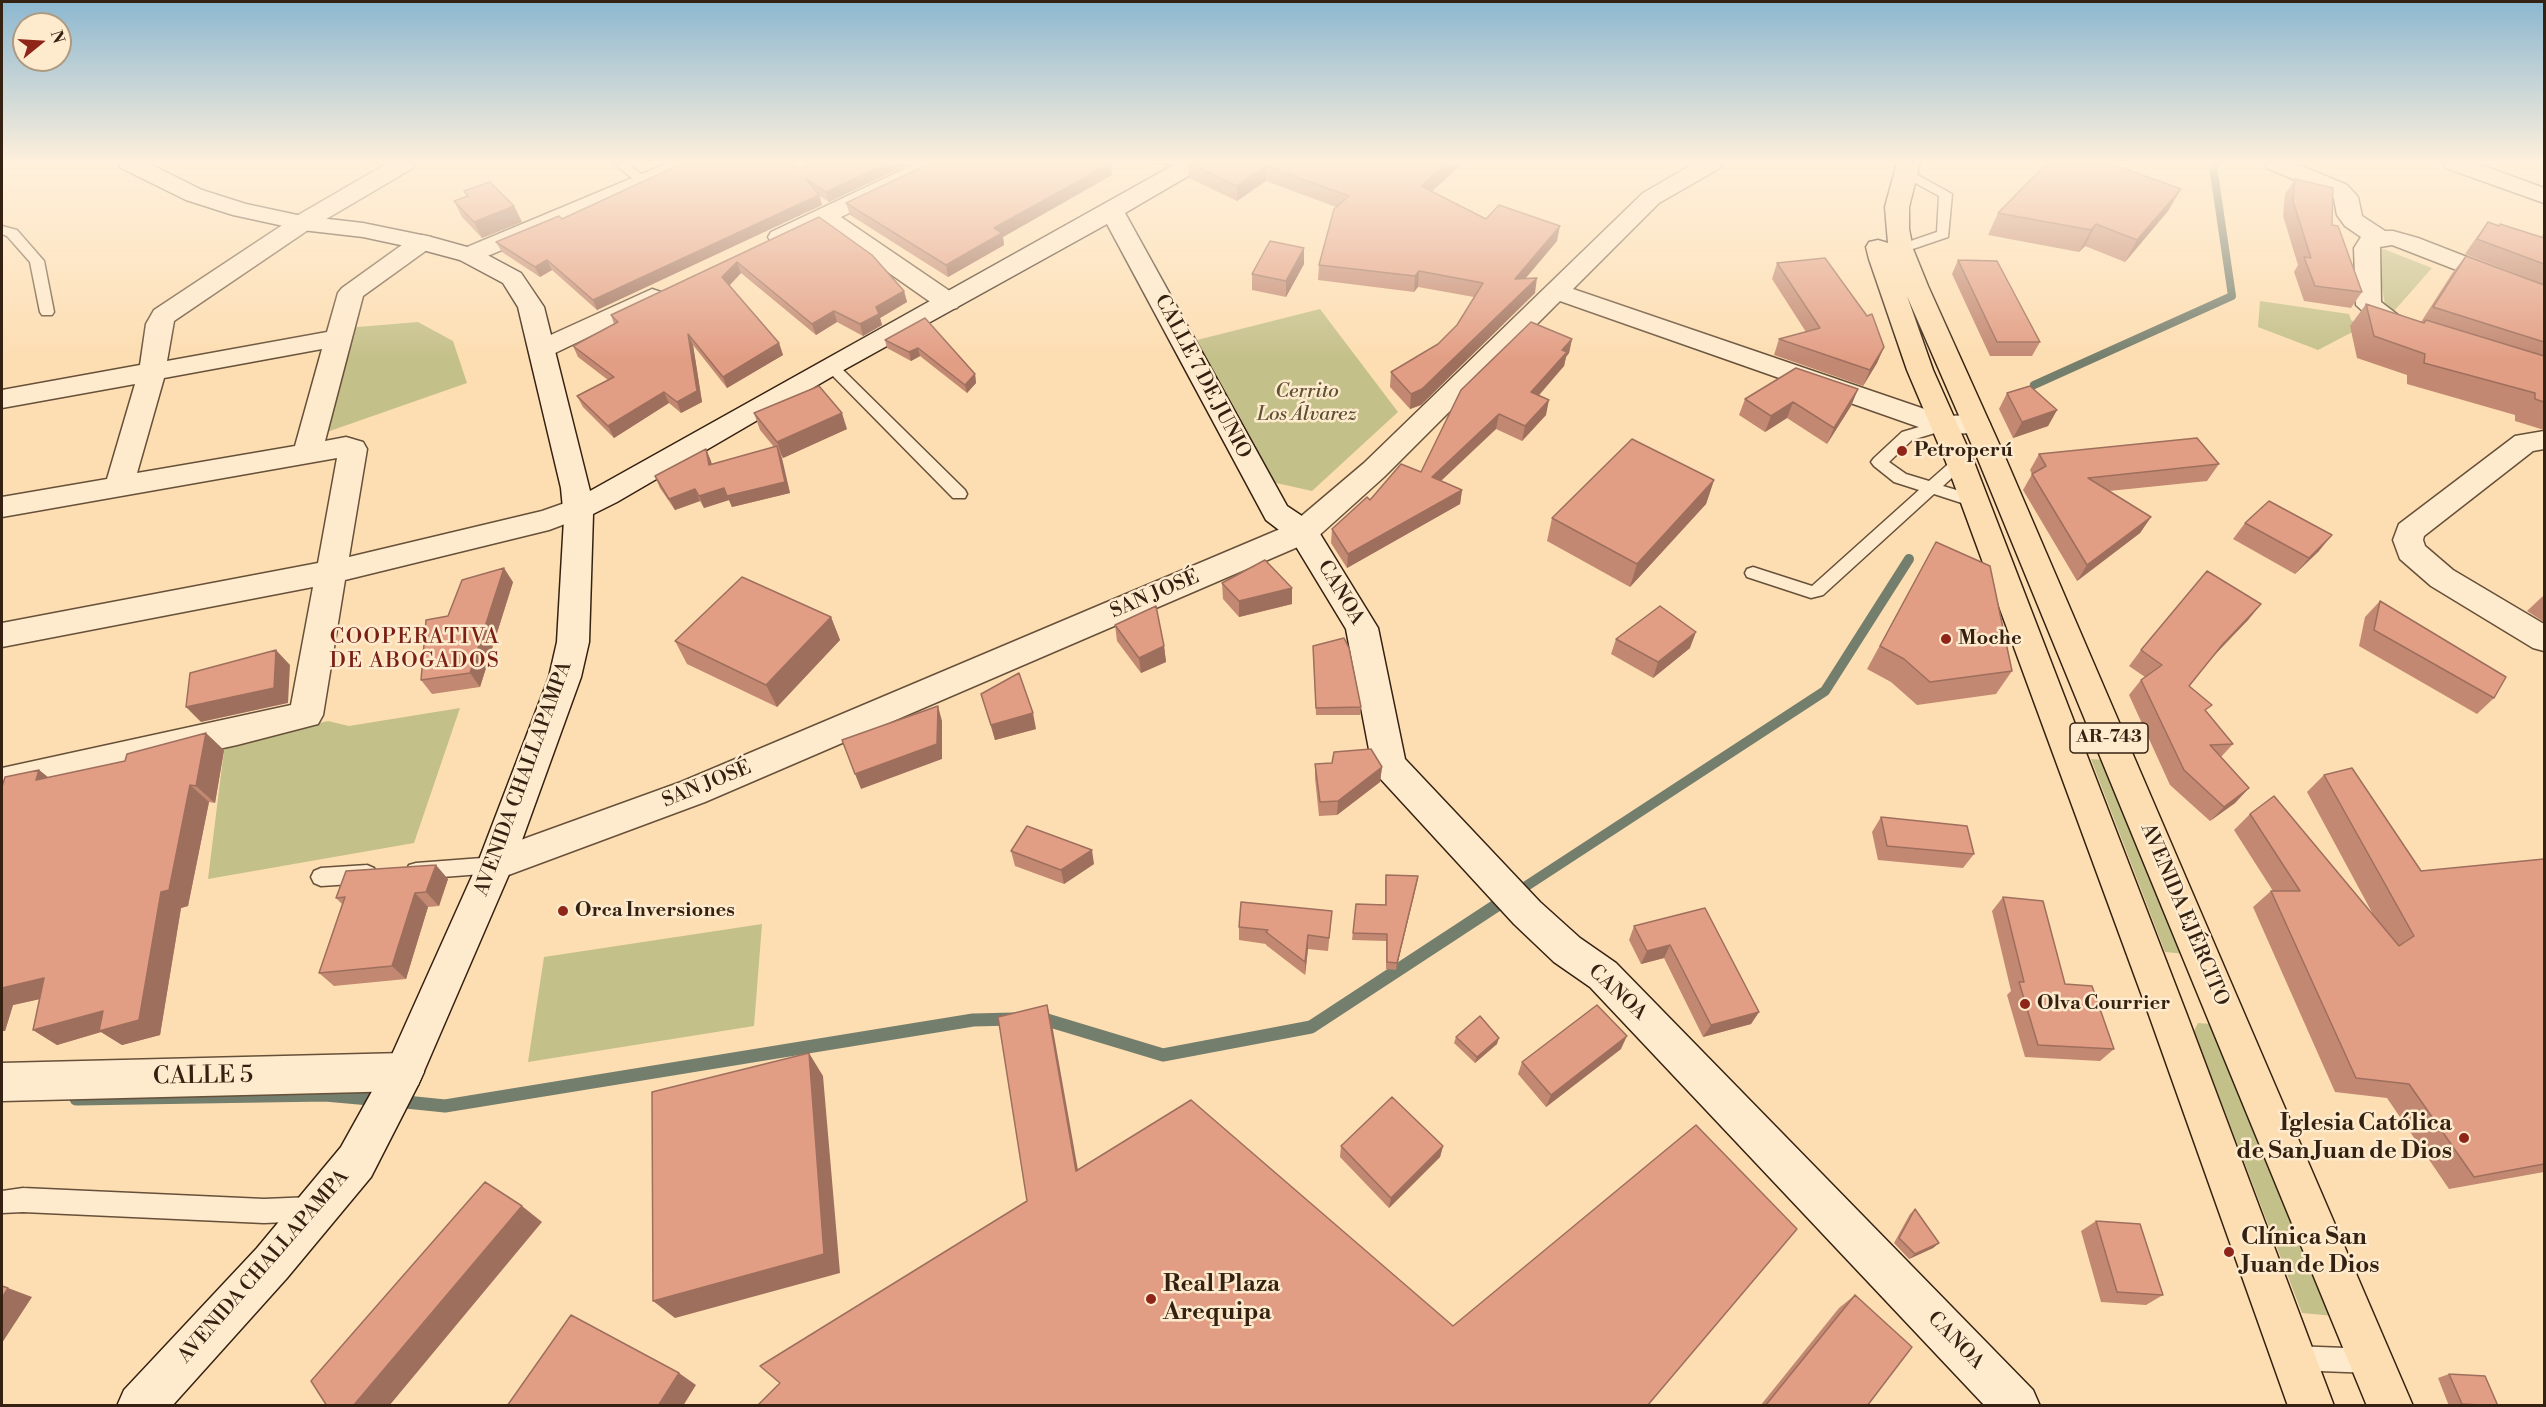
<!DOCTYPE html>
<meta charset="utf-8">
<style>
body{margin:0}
#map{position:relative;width:2546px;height:1407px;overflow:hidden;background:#fddeb2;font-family:"Libre Bodoni",serif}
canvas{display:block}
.frame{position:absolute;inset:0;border:3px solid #342111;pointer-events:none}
.north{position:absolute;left:12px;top:12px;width:60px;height:60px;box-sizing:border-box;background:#feeacd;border:2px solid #ad9a82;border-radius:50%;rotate:72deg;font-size:16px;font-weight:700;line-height:24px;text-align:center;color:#342111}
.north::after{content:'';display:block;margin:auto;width:21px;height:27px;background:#8f2418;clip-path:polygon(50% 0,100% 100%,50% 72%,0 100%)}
</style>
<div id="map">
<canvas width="2546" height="1407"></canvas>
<div class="frame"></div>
<div class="north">N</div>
</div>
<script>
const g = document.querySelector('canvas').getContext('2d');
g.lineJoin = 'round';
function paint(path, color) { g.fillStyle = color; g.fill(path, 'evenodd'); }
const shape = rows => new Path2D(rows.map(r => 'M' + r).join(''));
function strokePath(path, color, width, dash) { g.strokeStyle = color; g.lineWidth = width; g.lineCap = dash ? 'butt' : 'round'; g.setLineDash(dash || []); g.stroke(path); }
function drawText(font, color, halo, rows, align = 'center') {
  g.font = font + ' "Libre Bodoni",serif'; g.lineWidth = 5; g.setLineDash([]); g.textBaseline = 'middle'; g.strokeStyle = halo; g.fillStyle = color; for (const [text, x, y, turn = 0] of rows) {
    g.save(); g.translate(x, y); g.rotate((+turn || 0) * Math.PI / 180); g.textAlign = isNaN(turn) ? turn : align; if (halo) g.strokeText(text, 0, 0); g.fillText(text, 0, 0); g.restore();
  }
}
paint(shape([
 [2376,246,2432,268,2387,319],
 [2260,301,2349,314,2351,320,2362,327,2318,350,2258,327],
 [1320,309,1398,412,1312,491,1272,482,1197,340],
 [418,322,453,341,467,383,307,439,334,329],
 [460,708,414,843,208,879,224,750,228,744,328,721,349,726],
 [2091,759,2104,760,2186,954,2165,952],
 [762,924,754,1026,528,1062,544,957],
 [2198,1023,2211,1024,2334,1316,2302,1313,2194,1031]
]), '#c4c089');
strokePath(shape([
 [2034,385,2232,296,2213,166,2217,163]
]), '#747e6d', 8);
strokePath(shape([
 [1514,894,1825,691,1909,559]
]), '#747e6d', 10);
strokePath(shape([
 [1037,1017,1163,1055,1311,1027,1517,892],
 [76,1099,325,1095,381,1100],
 [396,1101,445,1106,973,1020,1013,1019]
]), '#747e6d', 13);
const lane = shape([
 [613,163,627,163,651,182,649,185,641,185,613,163],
 [1905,168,1952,194,1948,237,1901,253,1896,252,1894,249,1896,246,1937,232,1939,196,1901,175,1899,172,1901,169,1905,168],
 [2,226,17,230,44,261,54,312,52,315,42,315,40,312,30,262,7,236,2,234,2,226],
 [831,361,836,363,965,490,967,494,965,498,953,498,826,369,824,366,826,363,831,361],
 [1943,420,1948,421,1951,425,1948,429,1912,440,1889,462,1906,474,1929,481,1955,458,1965,458,1968,462,1965,466,1943,486,1980,497,1982,501,1980,505,1974,507,1934,494,1823,595,1811,598,1747,577,1745,573,1747,569,1753,567,1812,586,1919,490,1894,482,1874,466,1871,462,1874,458,1902,432,1943,420],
 [495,857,502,859,505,865,502,871,495,873,416,879,409,877,406,871,409,865,416,863,495,857],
 [367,865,374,868,377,874,374,880,367,883,321,886,314,883,311,877,314,871,321,868,367,865],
 [23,1188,264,1199,312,1197,320,1201,324,1209,320,1217,312,1221,264,1223,23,1212,2,1213,2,1191,23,1188],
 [2293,1346,2372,1349,2381,1352,2384,1361,2381,1370,2372,1373,2293,1370,2284,1367,2281,1358,2284,1349,2293,1346]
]);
const street = shape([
 [388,163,416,163,413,168,311,228,174,321,167,361,327,332,338,293,342,288,413,237,422,235,431,237,434,242,431,247,363,296,325,441,346,437,363,442,367,449,349,557,542,511,579,498,589,501,594,508,589,515,549,530,345,580,323,715,318,724,237,745,2,796,2,768,291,705,313,587,2,647,2,623,318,563,337,458,2,517,2,497,107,479,135,384,2,408,2,390,140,365,146,324,154,310,293,218,388,163],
 [322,349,295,446,137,473,164,378,322,349],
 [668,163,699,163,696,168,478,260,469,262,460,260,457,255,460,250,668,163],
 [917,163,947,163,944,168,841,217,957,296,961,302,957,308,948,310,939,308,822,226,780,244,771,242,768,237,771,232,917,163],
 [1695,163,1723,163,1720,168,1659,203,1573,289,1945,416,1976,415,1986,417,1990,424,1986,431,1976,433,1943,434,1933,432,1560,301,1384,477,1314,540,705,802,495,880,482,876,477,865,482,854,681,782,1292,524,1364,463,1643,193,1695,163],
 [2264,163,2295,163,2347,185,2358,197,2362,216,2385,231,2393,231,2418,238,2544,287,2544,304,2400,248,2392,245,2380,247,2381,302,2398,315,2415,323,2419,329,2415,335,2406,337,2380,327,2356,305,2354,248,2361,237,2345,226,2337,215,2334,199,2331,195,2267,168,2264,163],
 [2443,163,2476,163,2544,188,2544,203,2446,168,2443,163],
 [652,289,661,292,665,297,661,302,551,355,542,357,533,355,529,349,533,343,652,289],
 [2544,431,2544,449,2533,451,2424,536,2423,540,2425,546,2453,570,2544,624,2544,651,2533,648,2431,586,2400,559,2393,540,2399,524,2515,436,2544,431],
 [404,1053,418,1059,424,1072,418,1085,404,1091,2,1101,2,1063,404,1053]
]);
const secondary = shape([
 [118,163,148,163,202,190,246,204,302,216,363,223,431,237,478,250,521,273,544,307,590,491,1177,163,1205,163,1202,168,1125,213,1287,506,1314,524,1378,628,1405,759,1540,902,1580,938,1616,963,2033,1390,2040,1406,1985,1406,1590,987,1554,962,1514,924,1377,775,1372,765,1346,629,1292,540,1266,520,1107,224,840,372,617,502,593,514,589,642,581,677,513,865,418,1085,371,1177,287,1278,172,1406,117,1406,124,1390,257,1248,341,1147,390,1059,477,865,549,677,557,642,564,519,561,488,518,307,503,283,460,260,419,249,363,237,302,230,233,215,186,200,121,168,118,163]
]);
const primary = shape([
 [1897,163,1920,163,1909,207,1909,229,1913,249,1928,286,2005,457,2413,1406,2367,1406,1977,457,1907,296,1933,370,1974,462,2187,1015,2334,1406,2288,1406,2149,1015,1946,462,1907,370,1869,259,1866,247,1869,242,1878,240,1888,243,1885,207,1897,163]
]);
strokePath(lane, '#665039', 3);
strokePath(street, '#665039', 3);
strokePath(secondary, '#342111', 3);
strokePath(primary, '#342111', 3);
paint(lane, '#feeacd');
paint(street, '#feeacd');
paint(secondary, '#feeacd');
paint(primary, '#fddeb2');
paint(shape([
 [810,163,911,163,829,202,820,196,822,205,597,310,552,270,540,277,502,252,496,242,562,219,800,169],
 [1156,163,1172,163,1165,167],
 [1188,163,1463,163,1431,192,1486,219,1557,241,1526,278,1535,293,1421,405,1410,409,1390,387,1391,372,1438,344,1457,325,1474,297,1418,287,1414,292,1318,280,1319,265,1336,207,1266,181,1237,201,1189,178],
 [1112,175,1003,237,1004,245,948,277,850,215,846,203],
 [2295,179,2332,225,2362,292,2351,308,2304,301,2294,272,2298,265,2283,216,2285,194],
 [2181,189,2168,211,2125,262,2085,246,2079,252,1988,235,1998,213],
 [464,191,514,206,522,222,482,238,462,217,454,201,467,196],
 [819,217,904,291,907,302,880,318,882,325,863,336,837,322,816,335,741,273,729,286,779,343,783,355,727,388,693,345,702,402,681,413,669,403,614,438,583,407,577,396,608,380,578,357,573,346,614,324,611,315],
 [2488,222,2498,226,2541,238,2544,232,2544,285,2465,254,2476,238],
 [1304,248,1304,264,1286,297,1252,290,1252,274],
 [2466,256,2544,285,2544,430,2515,421,2515,415,2407,384,2407,375,2357,358,2350,326,2366,304,2421,322,2453,272],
 [1958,260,2040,342,2032,356,1990,356,1952,274],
 [1777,263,1884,347,1877,363,1863,386,1774,355,1779,339,1806,332,1772,279],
 [925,318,975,374,976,383,967,393,920,356,911,361,887,348,885,340],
 [1572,339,1569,353,1566,357,1564,366,1538,395,1546,415,1522,441,1496,429,1441,481,1462,490,1460,504,1347,568,1331,543,1332,529,1370,500,1421,472],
 [1858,389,1851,406,1827,444,1787,418,1765,432,1739,415,1745,399],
 [2007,393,2057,410,2048,426,2013,438,1999,409],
 [754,413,847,429,783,458,780,454,790,493,732,507,729,500,704,508,700,501,675,510,660,488,655,476,706,449,712,464,774,447,760,430],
 [2039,454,2219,464,2207,481,2109,491,2151,517,2140,533,2077,581,2023,490,2032,474,2030,470],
 [1714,480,1706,504,1630,587,1547,541,1552,518],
 [2245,523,2319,551,2295,574,2233,539],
 [1936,542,2012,671,1996,694,1917,705,1891,682,1867,669],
 [513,582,480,687,432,694,421,680,448,616],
 [1222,583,1292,588,1292,604,1239,617,1223,599],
 [2544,595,2544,622,2527,611],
 [2380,601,2494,698,2477,714,2359,646,2365,617],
 [2261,604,2248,620,2210,659,2189,686,2206,712,2233,744,2221,757,2249,788,2235,803,2210,821,2170,785,2129,695,2141,680,2145,677,2129,666,2141,650],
 [831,617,840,640,777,707,687,664,675,641],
 [1115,625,1164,646,1166,662,1141,673,1117,641],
 [1616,639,1690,648,1653,678,1611,654],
 [1313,646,1361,707,1360,715,1316,715],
 [981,694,1036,729,995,740],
 [224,750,215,803,209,802,188,906,181,908,160,1035,122,1045,101,1032,57,1045,33,1030,40,999,13,1005,5,1031,2,1031,2,787,39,770,49,778],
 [1315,764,1382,767,1380,782,1337,815,1319,816,1315,778],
 [2324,775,2421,871,2544,859,2544,1172,2449,1189,2387,1098,2335,1092,2253,907,2271,891,2273,891,2234,830,2250,814,2375,918,2307,792],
 [1881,817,1974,854,1963,868,1878,860,1872,832],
 [1011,851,1094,864,1064,884,1015,866],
 [1386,875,1418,876,1396,970,1386,969,1386,941,1352,940,1356,904,1385,905,1385,882],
 [448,879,439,906,428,907,406,979,334,986,319,973,342,904,336,898],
 [2003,897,2065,984,2114,1049,2100,1061,2025,1057,2007,995,2011,991,1992,911],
 [1705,908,1759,1012,1751,1024,1703,1037,1664,958,1641,964,1629,940,1634,926],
 [1332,911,1328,951,1308,949,1305,975,1266,945,1266,944,1239,940,1239,927],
 [1456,1037,1497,1044,1475,1063,1454,1043],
 [1621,1049,1546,1107,1518,1074,1522,1062],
 [1341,1146,1443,1146,1440,1157,1389,1208,1340,1157],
 [1915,1209,1939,1243,1933,1248,1909,1259,1894,1243,1910,1214],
 [2096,1221,2163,1295,2146,1305,2101,1302,2081,1231],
 [1855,1295,1867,1406,1760,1406,1839,1308],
 [2449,1374,2498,1406,2449,1406,2438,1378]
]), '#c28872');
paint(shape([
 [887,163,911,163,829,202,826,192],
 [1111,163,1112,175,1003,237,1004,245,948,277,946,265,994,228],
 [1165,163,1172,163,1165,167],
 [1448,163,1463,163,1420,202,1421,186],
 [1266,166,1266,181,1237,201,1237,186],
 [2181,189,2168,211,2125,262,2137,240],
 [819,195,822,205,597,310,593,300],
 [514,206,522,222,482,238,474,222],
 [2096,224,2085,246,2079,252,2091,230],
 [1560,226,1557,241,1512,294,1515,279],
 [1304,248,1304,264,1286,297,1286,281],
 [547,260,552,270,540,277,535,267],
 [737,262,741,273,726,289,722,277],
 [1419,271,1418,287,1414,292,1415,276],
 [1537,278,1535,293,1421,405,1410,409,1411,394],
 [904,291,907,302,880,318,882,325,863,336,860,324,876,307],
 [834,311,837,322,816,335,812,324],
 [688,334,693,345,702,402,681,413,677,402],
 [1572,339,1569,353,1566,357,1564,366,1529,407,1531,392,1562,350],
 [779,343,783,355,727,388,723,377],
 [1884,347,1877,363,1863,386,1870,370],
 [918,348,920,356,911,361,909,352],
 [975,374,976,383,967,393,965,385],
 [1858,389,1851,406,1827,444,1834,428],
 [664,392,669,403,614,438,608,426],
 [1549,400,1546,415,1522,441,1525,426],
 [1793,402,1787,418,1765,432,1771,416],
 [2057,410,2048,426,2013,438,2022,422],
 [842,413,847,429,783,458,777,442],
 [1499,414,1496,429,1430,491,1432,477],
 [777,446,782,458,790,493,732,507,729,500,704,508,699,496],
 [706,449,711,461,714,476,709,465],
 [1714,480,1706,504,1630,587,1637,564],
 [695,489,700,501,675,510,669,499],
 [1462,490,1460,504,1347,568,1348,554],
 [2151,517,2140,533,2077,581,2087,565],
 [2332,535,2319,551,2295,574,2309,558],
 [504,568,513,582,480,687,470,673],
 [1292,588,1292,604,1239,617,1239,601],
 [2261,604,2248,620,2209,661,2222,645],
 [831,617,840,640,777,707,766,685],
 [1696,632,1690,648,1653,678,1658,662],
 [1164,646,1166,662,1141,673,1139,658],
 [276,650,290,665,288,703,201,722,186,707],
 [938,706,942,721,942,759,861,789,855,774],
 [1033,713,1036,729,995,740,991,725],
 [206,733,224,750,215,803,196,786],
 [1382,767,1380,782,1337,815,1338,801],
 [39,770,60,787,36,780],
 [190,785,209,802,188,906,181,908,160,1035,122,1045,101,1032,57,1045,33,1030,103,1011,161,892],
 [2249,788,2235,803,2210,821,2224,807],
 [1092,850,1094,864,1064,884,1061,870],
 [436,865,448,879,439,906,426,892],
 [1418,876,1417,883,1396,970,1397,963],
 [415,893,428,907,406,979,392,966],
 [1308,935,1308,949,1305,975,1305,962],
 [1670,945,1664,958,1641,964,1647,951],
 [44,978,67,993,13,1005,5,1031,2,1031,2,988],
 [1047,1005,1052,1024,1081,1187,1076,1171],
 [1759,1012,1751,1024,1703,1037,1711,1025],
 [1627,1036,1621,1049,1546,1107,1551,1095],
 [1499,1038,1497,1044,1475,1063,1477,1057],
 [809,1053,823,1076,840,1273,675,1318,653,1301],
 [1443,1146,1440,1157,1389,1208,1391,1198],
 [522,1206,542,1222,389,1406,353,1406],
 [1939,1243,1933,1248,1909,1259,1915,1254],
 [8,1288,32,1297,2,1343,2,1298],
 [679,1373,696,1385,683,1406,658,1406]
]), '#9e6f5d');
const building = shape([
 [683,163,790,163,800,169,810,163,887,163,826,192,806,179,819,195,593,300,547,260,535,267,496,242,559,216,562,219,683,163],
 [931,163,1111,163,994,228,1002,233,946,265,846,203,931,163],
 [1188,163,1448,163,1421,186,1486,219,1499,205,1560,226,1515,279,1537,278,1422,389,1411,394,1391,372,1438,344,1457,325,1483,283,1419,271,1415,276,1319,265,1334,209,1349,196,1266,166,1237,186,1188,163],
 [2047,163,2109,163,2181,189,2137,240,2096,224,2091,230,1998,213,2047,163],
 [2295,179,2333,188,2332,225,2338,226,2362,292,2315,286,2304,257,2311,258,2293,201,2295,179],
 [490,182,514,206,474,222,454,201,468,196,464,191,490,182],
 [819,217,872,255,904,291,876,307,879,314,860,324,834,311,812,324,737,262,722,277,779,343,723,377,688,334,697,391,677,402,664,392,608,426,577,396,614,377,573,346,618,322,611,315,819,217],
 [2488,222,2499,226,2500,224,2544,238,2544,237,2544,264,2477,239,2488,222],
 [1270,241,1304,248,1286,281,1252,274,1270,241],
 [2466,256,2544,285,2544,342,2433,307,2466,256],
 [1825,258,1867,316,1872,314,1884,347,1870,370,1779,339,1820,328,1777,263,1825,258],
 [1958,260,1997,261,2040,342,1997,342,1958,260],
 [2366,304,2424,323,2426,320,2544,356,2544,402,2535,399,2535,393,2424,363,2425,354,2374,336,2366,304],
 [925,318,975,374,965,385,918,348,909,352,885,340,925,318],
 [1531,322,1572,339,1562,350,1567,352,1531,392,1549,400,1525,426,1499,414,1432,477,1462,490,1348,554,1332,529,1367,497,1370,500,1401,464,1421,472,1461,390,1531,322],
 [1796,368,1858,389,1834,428,1793,402,1771,416,1745,399,1796,368],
 [819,386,842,413,777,442,754,413,819,386],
 [2030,386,2057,410,2022,422,2007,393,2030,386],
 [2197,438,2219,464,2088,478,2151,517,2087,565,2032,474,2046,466,2039,454,2197,438],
 [1632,439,1714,480,1637,564,1552,518,1632,439],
 [777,446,785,482,727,496,724,488,699,496,695,489,669,499,655,476,706,449,709,465,777,446],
 [2269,501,2332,535,2309,558,2245,523,2269,501],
 [1936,542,1990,566,2012,671,1930,682,1904,659,1880,646,1936,542],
 [1265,560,1292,588,1239,601,1222,583,1265,560],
 [504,568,470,673,421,680,426,620,448,616,462,580,504,568],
 [2207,571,2261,604,2222,645,2189,686,2212,705,2205,710,2233,744,2210,745,2249,788,2224,807,2184,770,2141,680,2162,665,2141,650,2207,571],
 [742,577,831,617,766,685,675,641,742,577],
 [2380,601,2506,677,2494,698,2374,630,2380,601],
 [1156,606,1164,646,1139,658,1115,625,1156,606],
 [1660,606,1696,632,1658,662,1616,639,1660,606],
 [1344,638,1349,648,1361,707,1316,708,1313,646,1344,638],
 [276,650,274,688,186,707,190,673,276,650],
 [1019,673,1033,713,991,725,981,694,1019,673],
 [938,706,937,744,855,774,842,740,938,706],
 [206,733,196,786,190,785,169,890,161,892,139,1020,99,1031,103,1011,33,1030,44,978,2,988,2,787,5,777,39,770,36,780,125,761,127,754,206,733],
 [1371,749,1382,767,1338,801,1320,802,1315,764,1332,763,1334,752,1371,749],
 [2352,768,2421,871,2544,859,2544,1164,2474,1177,2409,1084,2356,1078,2271,891,2300,891,2250,814,2274,796,2399,946,2414,936,2324,775,2352,768],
 [1881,817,1967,826,1974,854,1887,846,1881,817],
 [1027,826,1092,850,1061,870,1011,851,1027,826],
 [436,865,426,892,415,893,392,966,319,973,345,897,336,898,346,871,436,865],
 [1386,875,1418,876,1397,963,1387,962,1387,934,1353,933,1356,904,1386,905,1386,875],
 [2003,897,2043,901,2065,984,2092,986,2114,1049,2038,1045,2019,982,2024,982,2003,897],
 [1241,902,1332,911,1329,938,1308,935,1305,962,1266,932,1268,930,1239,927,1241,902],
 [1705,908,1759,1012,1711,1025,1670,945,1647,951,1634,926,1705,908],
 [1047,1005,1076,1171,1191,1100,1453,1326,1696,1125,1797,1229,1647,1406,757,1406,780,1383,760,1366,1027,1201,998,1017,1047,1005],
 [1597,1005,1627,1036,1551,1095,1522,1062,1597,1005],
 [1480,1016,1499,1038,1477,1057,1456,1037,1480,1016],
 [809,1053,824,1254,653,1301,652,1092,809,1053],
 [1392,1097,1443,1146,1391,1198,1341,1146,1392,1097],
 [485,1182,522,1206,353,1406,327,1406,311,1381,485,1182],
 [1915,1209,1939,1243,1915,1254,1899,1238,1915,1209],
 [2096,1221,2140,1224,2163,1295,2117,1292,2096,1221],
 [2,1286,8,1288,2,1298,2,1286],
 [1855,1295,1912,1347,1867,1406,1765,1406,1855,1295],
 [571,1315,679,1373,658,1406,507,1406,571,1315],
 [2449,1374,2485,1376,2498,1406,2462,1404,2449,1374]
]);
paint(building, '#e29e85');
strokePath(building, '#9e6f5d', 1.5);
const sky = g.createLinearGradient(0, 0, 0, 360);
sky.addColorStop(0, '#8bb7d0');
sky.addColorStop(0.45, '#fef0dc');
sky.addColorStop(1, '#fef0dc00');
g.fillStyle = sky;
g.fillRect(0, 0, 2546, 360);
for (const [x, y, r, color] of [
 [1902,451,6,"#8f2418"],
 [1946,639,6,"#8f2418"],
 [563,911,6,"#8f2418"],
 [2025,1004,6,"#8f2418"],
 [2464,1138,6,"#8f2418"],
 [2229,1252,6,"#8f2418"],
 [1151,1299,6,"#8f2418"]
]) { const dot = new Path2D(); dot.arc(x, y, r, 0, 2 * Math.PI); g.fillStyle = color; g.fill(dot); strokePath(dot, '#feeacd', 2); }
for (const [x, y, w] of [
 [2109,738,78]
]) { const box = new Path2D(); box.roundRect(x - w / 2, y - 15, w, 30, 4.5); g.fillStyle = '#feeacd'; g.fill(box); strokePath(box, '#342111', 1.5); }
drawText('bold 18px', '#342111', null, [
 ["AR-743",2109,738]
]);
drawText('20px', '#342111', '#feeacd', [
 ["CALLE 7 DE JUNIO",1202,377,62],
 ["CANOA",1340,593,59],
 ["SAN JOSÉ",1155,595,-23],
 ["AVENIDA CHALLAPAMPA",524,779,-70],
 ["SAN JOSÉ",707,785,-22],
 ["AVENIDA EJÉRCITO",2184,915,67],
 ["CANOA",1617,993,43],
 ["AVENIDA CHALLAPAMPA",264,1267,-49],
 ["CANOA",1955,1341,46]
]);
drawText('italic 20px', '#5f5135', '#feeacd', [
 ["Cerrito",1307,392],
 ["Los Álvarez",1307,415]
]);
drawText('bold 20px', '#342111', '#feeacd', [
 ["Petroperú",1914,451],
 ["Moche",1958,639],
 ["Orca Inversiones",575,911],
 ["Olva Courrier",2037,1004]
], 'left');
g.letterSpacing = '1.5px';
drawText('21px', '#7a1f14', '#feeacd', [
 ["COOPERATIVA",415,638],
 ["DE ABOGADOS",415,662]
]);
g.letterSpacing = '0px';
drawText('24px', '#342111', '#feeacd', [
 ["CALLE 5",203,1077,-1]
]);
drawText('bold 24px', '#342111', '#feeacd', [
 ["Iglesia Católica",2452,1124,"right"],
 ["de San Juan de Dios",2452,1152,"right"],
 ["Clínica San",2241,1238],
 ["Juan de Dios",2241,1266],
 ["Real Plaza",1163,1285],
 ["Arequipa",1163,1313]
], 'left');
</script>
